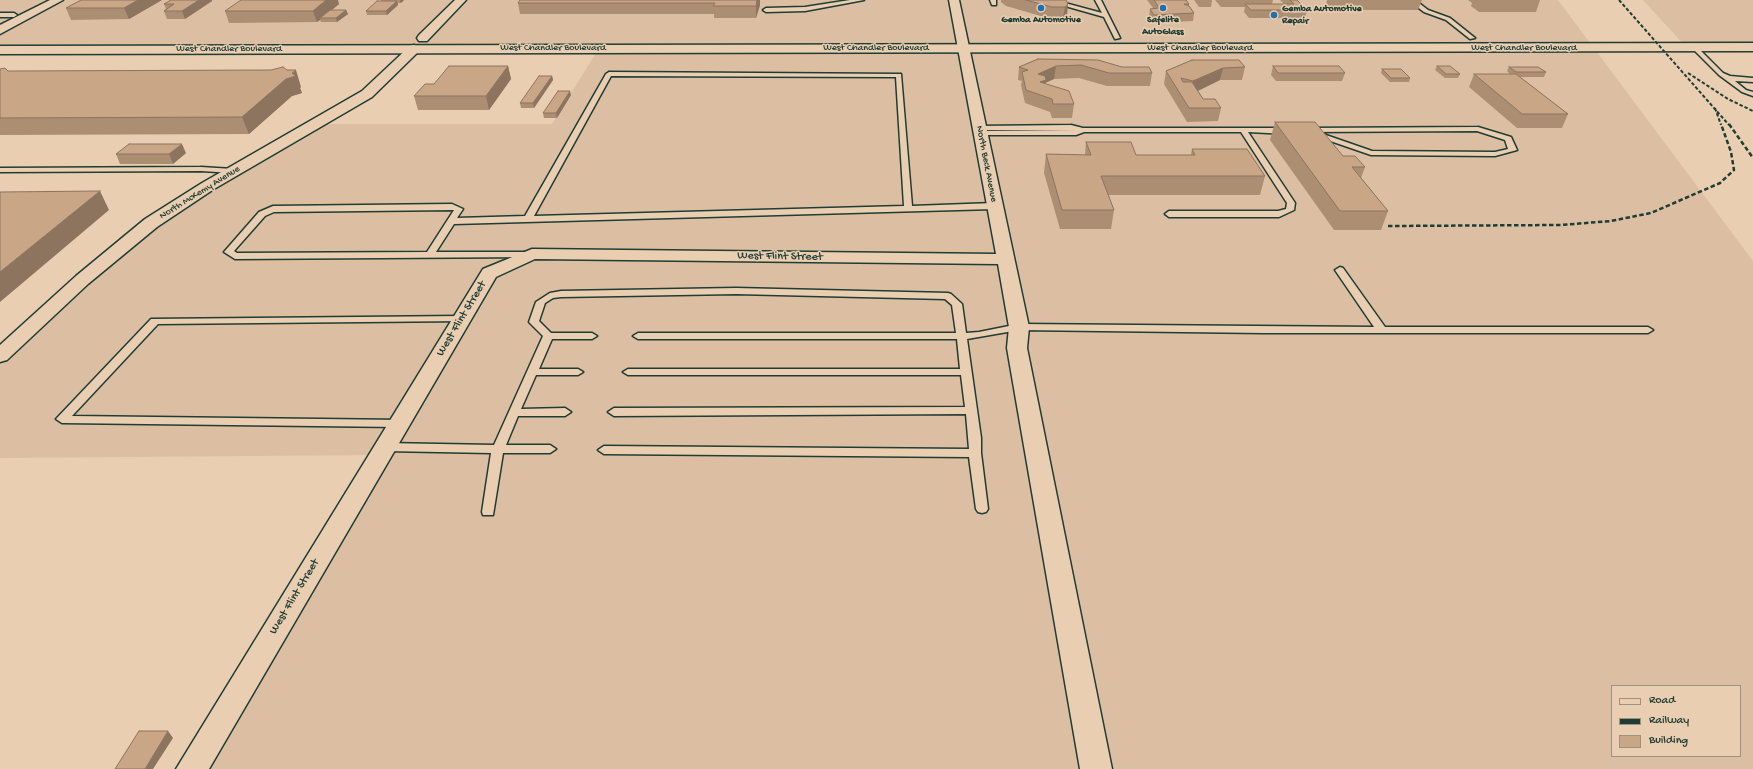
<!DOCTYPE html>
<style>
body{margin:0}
#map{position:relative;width:1753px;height:769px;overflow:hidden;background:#eaceb1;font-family:"Gochi Hand",sans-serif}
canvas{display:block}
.legend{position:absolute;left:1611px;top:685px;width:130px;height:72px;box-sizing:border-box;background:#eaceb1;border:1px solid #99947f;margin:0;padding:5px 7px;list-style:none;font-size:12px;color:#1f3d34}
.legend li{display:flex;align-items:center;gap:8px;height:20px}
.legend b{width:20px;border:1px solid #99947f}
</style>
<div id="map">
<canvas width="1753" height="769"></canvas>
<ul class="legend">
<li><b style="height:5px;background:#eaceb1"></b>Road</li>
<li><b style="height:5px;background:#1f3d34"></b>Railway</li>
<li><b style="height:11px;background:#c8a686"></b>Building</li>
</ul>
</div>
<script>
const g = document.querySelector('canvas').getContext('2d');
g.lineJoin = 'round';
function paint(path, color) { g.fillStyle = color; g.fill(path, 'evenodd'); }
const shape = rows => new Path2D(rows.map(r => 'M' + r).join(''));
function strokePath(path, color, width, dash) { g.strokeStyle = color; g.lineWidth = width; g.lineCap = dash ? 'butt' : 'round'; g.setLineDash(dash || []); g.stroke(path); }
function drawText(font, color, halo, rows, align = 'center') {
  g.font = font + ' "Gochi Hand",sans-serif'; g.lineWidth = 3; g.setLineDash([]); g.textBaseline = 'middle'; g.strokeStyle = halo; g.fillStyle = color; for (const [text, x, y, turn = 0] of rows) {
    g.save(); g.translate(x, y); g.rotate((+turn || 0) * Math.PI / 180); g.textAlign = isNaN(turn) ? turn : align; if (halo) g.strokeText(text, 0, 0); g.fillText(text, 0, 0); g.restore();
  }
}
paint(shape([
 [0,0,1558,0,1753,261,1753,769,192,769,379,455,0,458,0,356,151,223,315,124,552,124,599,48,0,50],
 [1612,686,1740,686,1740,756,1612,756],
 [1643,0,1753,0,1753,47,1686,47]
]), '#dcbfa2');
const lane = shape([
 [850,0,864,0,805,11,766,12,763,10,766,8,805,7,850,0],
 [990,0,996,0,996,5,992,5,990,0],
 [1044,0,1054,0,1102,13,1095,0,1101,0,1120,38,1115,39,1104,17,1044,0],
 [1408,0,1415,0,1428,10,1450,18,1475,38,1470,39,1446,20,1424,12,1408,0],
 [0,13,14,13,17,15,14,17,0,17,0,13],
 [1692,46,1696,46,1723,73,1730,76,1753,78,1753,82,1735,81,1746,90,1753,92,1753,96,1742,92,1719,75,1692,48,1692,46],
 [609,72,901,74,912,206,994,203,998,206,994,209,454,224,436,252,535,252,535,256,532,257,235,259,224,252,259,212,273,206,452,204,463,209,457,218,525,216,606,74,609,72],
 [611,76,896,77,904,206,534,216,611,76],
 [454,210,427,252,237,253,234,251,265,216,274,212,454,210],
 [1071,125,1083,128,1290,128,1292,132,1288,134,1248,132,1295,203,1294,210,1279,217,1169,217,1165,214,1169,211,1278,211,1286,209,1287,203,1241,132,1084,132,1076,135,980,135,976,133,977,131,1076,130,979,130,975,128,979,126,1071,125],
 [1478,127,1511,137,1517,150,1495,156,1371,155,1313,135,1320,133,1372,151,1495,152,1508,149,1505,140,1477,131,1308,132,1304,130,1308,128,1478,127],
 [201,167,233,169,237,171,233,173,201,171,0,172,0,168,201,167],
 [1340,267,1343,268,1385,327,1648,327,1653,330,1648,333,1264,333,1019,330,967,339,981,438,981,453,988,509,986,512,982,513,978,512,976,509,969,457,604,454,598,450,604,446,969,449,966,414,614,416,608,412,614,408,965,407,961,375,628,375,623,372,628,369,960,369,957,339,638,339,633,336,638,333,956,333,952,305,945,299,736,294,561,297,553,298,545,303,539,321,551,333,592,333,597,336,592,339,552,339,539,369,578,369,583,372,578,375,536,375,521,409,565,408,571,412,565,416,518,416,506,445,550,445,556,449,550,453,503,453,493,515,483,515,482,512,491,453,385,451,379,447,385,443,494,445,543,336,529,322,536,302,550,293,561,291,736,288,948,293,951,294,962,304,966,333,979,332,1019,324,1374,327,1335,270,1340,267],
 [461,316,466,319,465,321,158,324,72,416,403,420,405,423,403,426,399,427,62,423,56,419,151,319,461,316]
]);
const street = shape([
 [50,0,63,0,0,34,0,25,50,0],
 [455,0,466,0,427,41,419,41,417,38,419,35,455,0],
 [949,0,959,0,1029,327,1027,348,1112,769,1080,769,1007,348,1009,327,998,264,535,259,496,277,209,769,176,769,483,269,532,249,996,254,949,0],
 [414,45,420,49,418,52,372,97,214,189,157,227,88,284,7,360,0,362,0,345,76,276,145,219,202,183,362,91,410,46,414,45]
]);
const secondary = shape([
 [1753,43,1753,51,0,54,0,46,1753,43]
]);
strokePath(lane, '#1f3d34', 3);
strokePath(street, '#1f3d34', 3);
strokePath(secondary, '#1f3d34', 3);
paint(lane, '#eaceb1');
paint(street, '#eaceb1');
paint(secondary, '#eaceb1');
strokePath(shape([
 [1619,0,1729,125],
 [1688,73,1728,99,1753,111],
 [1715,108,1721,125]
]), '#1f3d34', 2, [3.5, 2]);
strokePath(shape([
 [1729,124,1753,158],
 [1388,226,1561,225,1611,221,1651,213,1720,183,1734,170,1731,152,1721,124]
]), '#1f3d34', 2.5, [4.5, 2.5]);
paint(shape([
 [162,0,129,19,71,20,66,8],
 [171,0,212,0,212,1,185,19,167,19,164,11,166,9,164,4],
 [381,0,404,0,401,3,398,3,398,5,387,15,367,15,366,11,381,1],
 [760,0,760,5,756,18,714,18,714,14,520,14,518,3],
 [1001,0,1066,0,1067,16,1063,18,1051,19,1006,6,1001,2],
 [1147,0,1186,0,1189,4,1189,6,1194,13,1193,21,1153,23,1149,17,1150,9,1153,8],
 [1194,0,1212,0,1211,7,1199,7],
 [1215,0,1273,0,1272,4,1284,4,1280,0,1297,0,1307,10,1305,18,1249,18,1244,12,1245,7,1221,7],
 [1327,0,1422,0,1418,10,1338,10,1329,9,1326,5],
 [1468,0,1540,0,1536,12,1479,12,1471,6,1472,3],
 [339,4,332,10,346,10,348,14,337,22,321,22,320,20,317,22,229,23,225,11],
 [1038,59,1122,67,1152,73,1150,86,1107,86,1079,78,1054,79,1045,83,1045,84,1074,104,1072,118,1052,118,1050,112,1025,103,1021,85,1022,81,1018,80,1019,67],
 [1192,60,1245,67,1242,80,1220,80,1198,91,1203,99,1221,108,1218,121,1187,122,1164,84,1166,71],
 [508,66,511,79,489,110,418,110,414,96,434,84],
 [1273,66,1345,73,1342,81,1276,81,1271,75],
 [1437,66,1460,74,1458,78,1445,78,1435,70],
 [1509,67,1546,72,1544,77,1520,77,1568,114,1562,128,1517,128,1469,87,1474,74,1510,74,1507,71],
 [0,69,8,71,271,70,301,87,300,88,302,93,292,96,249,134,0,135],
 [1382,69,1410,78,1409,82,1390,82,1381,73],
 [552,76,553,80,534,108,521,108,520,103],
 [571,95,557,118,544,118,543,113],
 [1275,122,1365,167,1361,178,1388,211,1381,230,1334,230,1270,140],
 [1086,142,1136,155,1191,155,1192,149,1265,176,1260,195,1108,195,1114,210,1111,229,1060,229,1044,173,1046,154,1085,155],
 [186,153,173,164,120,164,116,154]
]), '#ac8f73');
paint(shape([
 [138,0,162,0,129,19,124,8],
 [199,0,212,0,212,1,185,19,182,11],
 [326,0,338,0,339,4,322,18,320,18,320,20,317,22,313,11],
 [400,0,404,0,401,3],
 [757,0,760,0,760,5,756,18,756,6],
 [397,1,398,5,387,15,386,11],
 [1068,4,1067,16,1063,18,1065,7],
 [346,10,348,14,337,22,336,18],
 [508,66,511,79,489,110,486,96],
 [1056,66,1054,79,1045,83,1044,92,1038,74],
 [1223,68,1220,80,1191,94,1193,81],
 [296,70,301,87,300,88,302,93,292,96,249,134,242,117],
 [552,76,553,80,534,108,533,103],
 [570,91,571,95,557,118,556,113],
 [182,144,186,153,173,164,169,154],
 [100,191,109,210,0,302,0,272],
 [168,731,173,738,153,769,145,769]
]), '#8c745e');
const building = shape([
 [81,0,138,0,124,8,66,8,81,0],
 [171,0,199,0,182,11,164,11,174,4,164,4,171,0],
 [241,0,326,0,313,11,225,11,241,0],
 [520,0,757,0,756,6,713,6,715,3,518,3,520,0],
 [1026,0,1066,0,1068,4,1065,7,1052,7,1026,0],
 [1154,0,1186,0,1189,4,1184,4,1189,6,1194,13,1154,15,1150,9,1159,8,1154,0],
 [1290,0,1297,0,1307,10,1251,10,1245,4,1294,4,1290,0],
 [377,1,397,1,386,11,366,11,377,1],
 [330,10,346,10,336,18,320,18,330,10],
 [1038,59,1098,60,1122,67,1149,67,1152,73,1109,73,1081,65,1056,66,1038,74,1045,76,1046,80,1040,82,1069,91,1074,104,1053,104,1052,99,1026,90,1022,72,1028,70,1019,67,1038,59],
 [1192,60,1239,60,1245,67,1223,68,1193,81,1181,78,1183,82,1192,82,1203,99,1215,99,1221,108,1189,108,1166,71,1192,60],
 [449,66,508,66,486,96,414,96,425,84,434,84,449,66],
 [1273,66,1339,66,1345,73,1278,73,1273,66],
 [1437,66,1450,66,1460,74,1446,74,1437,66],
 [283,67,287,70,296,70,292,73,296,76,286,79,242,117,0,118,0,69,5,68,8,71,271,70,283,67],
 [1509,67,1538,67,1546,72,1516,72,1509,67],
 [1382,69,1401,69,1410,78,1391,78,1382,69],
 [1474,74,1516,74,1568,114,1522,114,1474,74],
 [539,76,552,76,533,103,520,103,539,76],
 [558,91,570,91,556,113,543,113,558,91],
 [1275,122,1315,122,1343,156,1355,156,1365,167,1352,167,1388,211,1340,211,1275,122],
 [1086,142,1131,142,1136,155,1195,155,1192,149,1247,149,1265,176,1101,176,1114,210,1062,210,1046,154,1091,155,1086,142],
 [129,144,182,144,169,154,116,154,129,144],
 [100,191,0,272,0,192,100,191],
 [139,731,168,731,145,769,115,769,139,731]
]);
paint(building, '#c8a686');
strokePath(building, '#8c745e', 1);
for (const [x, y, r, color] of [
 [1041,8,4,"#1f6fb2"],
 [1163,8,4,"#1f6fb2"],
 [1274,15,4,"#1f6fb2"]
]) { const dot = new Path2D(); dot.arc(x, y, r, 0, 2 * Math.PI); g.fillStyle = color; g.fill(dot); strokePath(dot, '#eaceb1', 1.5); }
drawText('bold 10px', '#1f3d34', '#eaceb1', [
 ["Gemba Automotive",1282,9,"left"],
 ["Repair",1282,21,"left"],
 ["Gemba Automotive",1041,20],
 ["Safelite",1163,20],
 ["AutoGlass",1163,32]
]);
drawText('10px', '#1f3d34', '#eaceb1', [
 ["West Chandler Boulevard",553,48],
 ["West Chandler Boulevard",876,48],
 ["West Chandler Boulevard",1200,48],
 ["West Chandler Boulevard",1524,48],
 ["West Chandler Boulevard",229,49],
 ["North Beck Avenue",986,164,79],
 ["North McKemy Avenue",200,193,-32]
]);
drawText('12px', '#1f3d34', '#eaceb1', [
 ["West Flint Street",780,257,1],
 ["West Flint Street",462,319,-59],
 ["West Flint Street",295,597,-59]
]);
</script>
